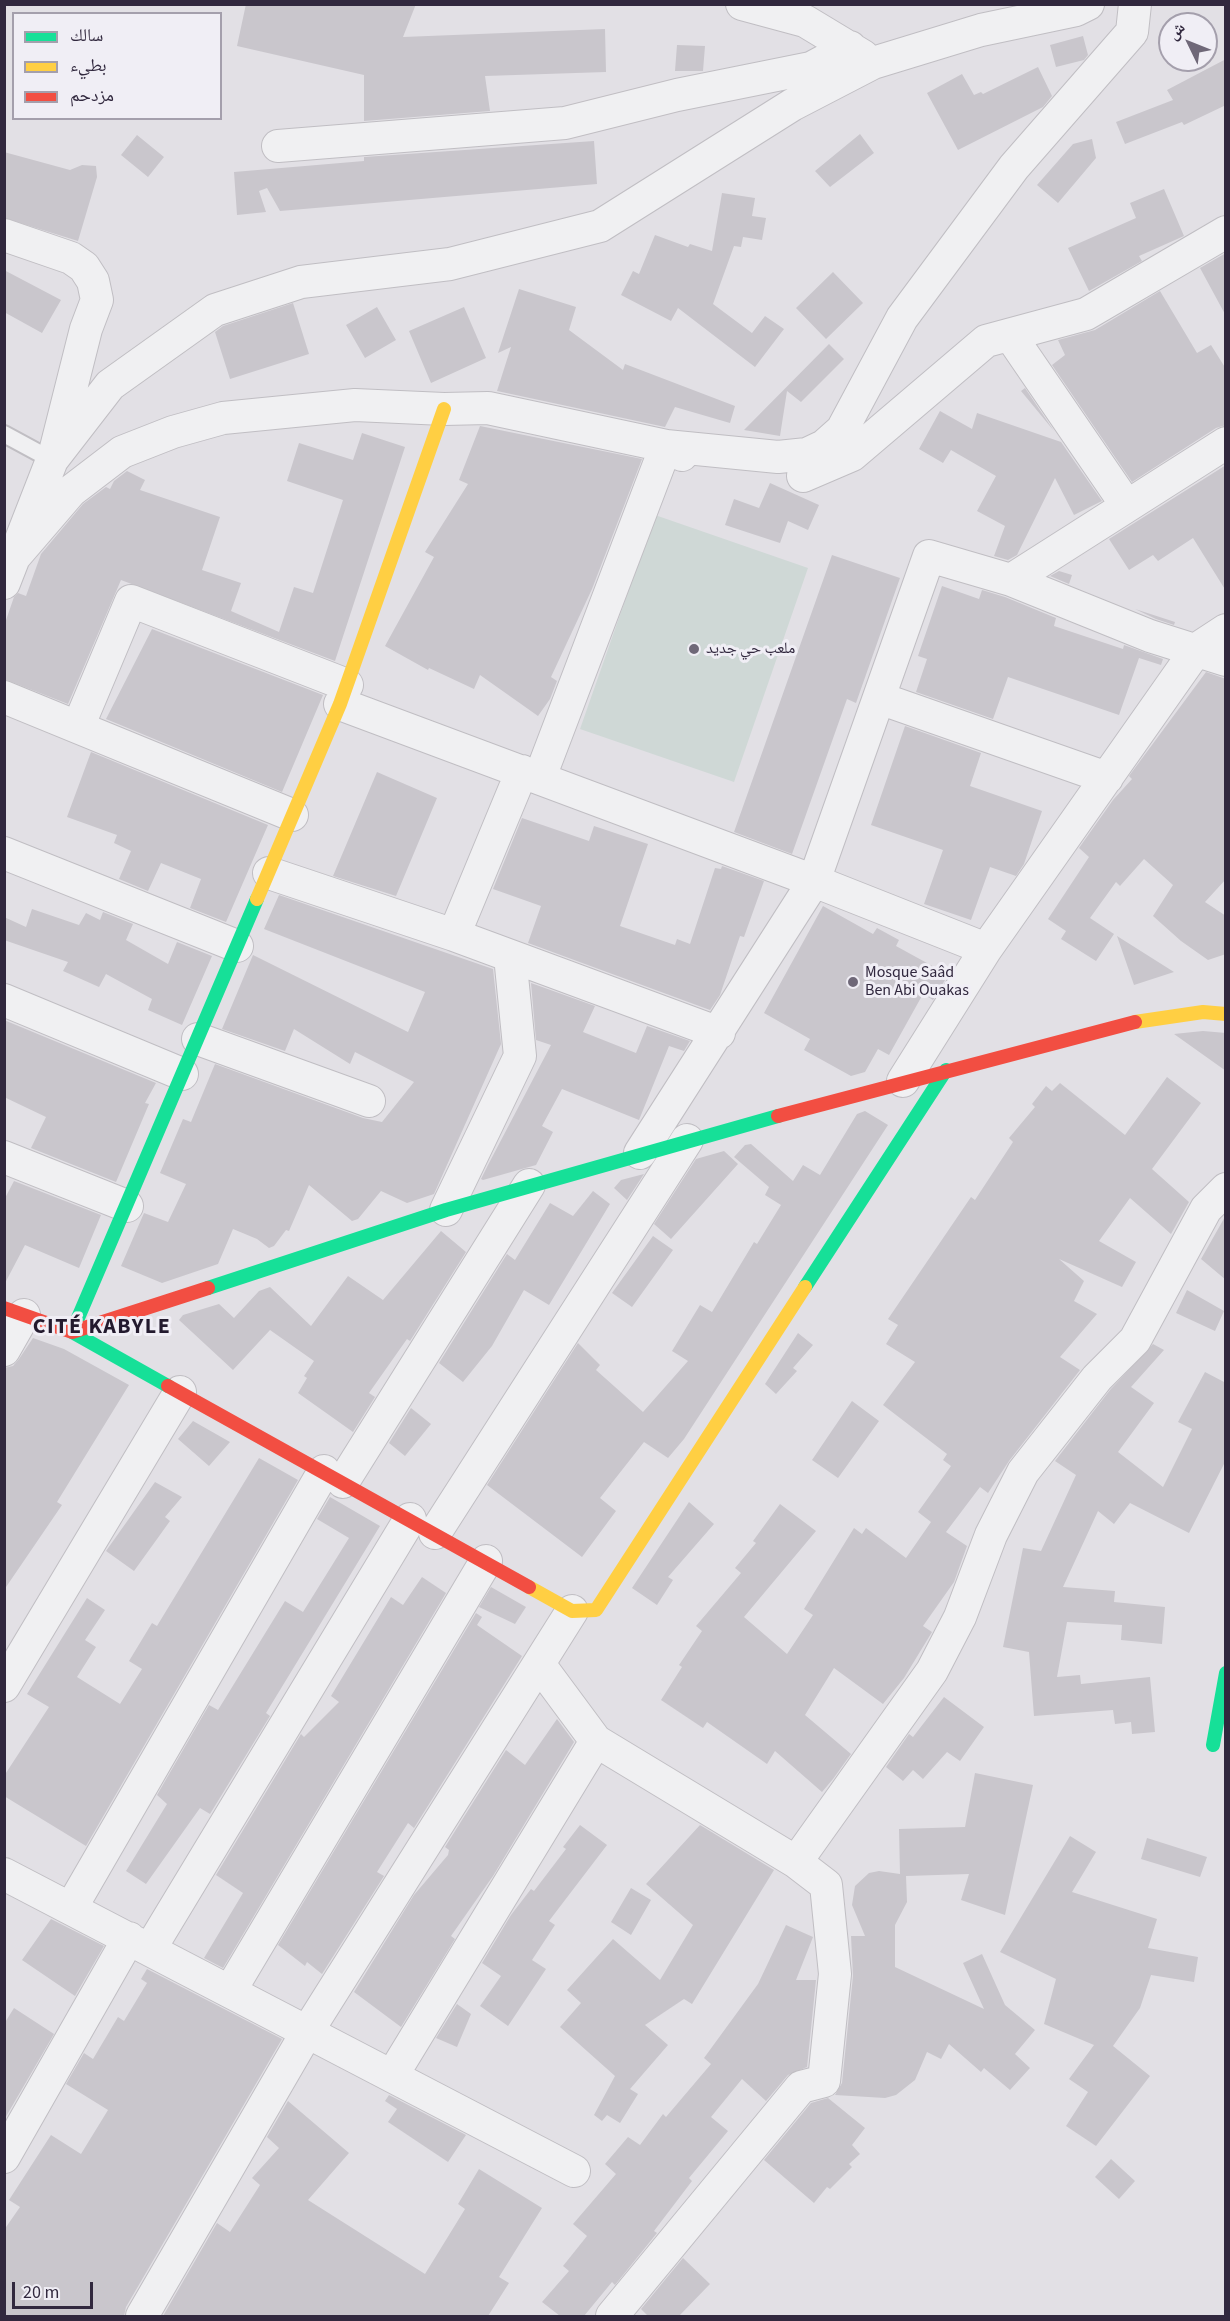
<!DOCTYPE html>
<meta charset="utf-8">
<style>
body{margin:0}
#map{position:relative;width:1230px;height:2321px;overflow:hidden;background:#e2e0e5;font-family:"Source Sans 3","Noto Naskh Arabic",sans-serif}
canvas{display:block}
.frame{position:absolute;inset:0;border:6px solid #31283e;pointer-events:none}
.legend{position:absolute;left:12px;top:12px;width:210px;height:108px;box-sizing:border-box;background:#f0eef5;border:2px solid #a49fac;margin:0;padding:8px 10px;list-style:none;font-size:18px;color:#31283e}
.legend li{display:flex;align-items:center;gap:12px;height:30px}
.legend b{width:30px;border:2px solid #a49fac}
.north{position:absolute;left:1158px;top:12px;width:60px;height:60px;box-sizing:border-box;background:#f0eef5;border:2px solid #a49fac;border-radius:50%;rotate:313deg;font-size:16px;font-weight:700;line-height:24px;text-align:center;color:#31283e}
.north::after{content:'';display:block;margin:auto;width:21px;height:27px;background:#6f6878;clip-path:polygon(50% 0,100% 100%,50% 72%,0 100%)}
.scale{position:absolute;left:12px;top:2282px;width:81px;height:27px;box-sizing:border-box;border:3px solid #31283e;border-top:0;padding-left:8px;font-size:18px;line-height:21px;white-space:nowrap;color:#31283e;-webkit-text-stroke:4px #f0eef5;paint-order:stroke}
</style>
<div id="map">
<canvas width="1230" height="2321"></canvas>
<div class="frame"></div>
<ul class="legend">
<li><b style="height:8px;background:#16e098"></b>سالك</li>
<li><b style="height:8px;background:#ffcf43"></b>بطيء</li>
<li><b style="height:8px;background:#f24e42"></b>مزدحم</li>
</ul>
<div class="north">ش</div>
<div class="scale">20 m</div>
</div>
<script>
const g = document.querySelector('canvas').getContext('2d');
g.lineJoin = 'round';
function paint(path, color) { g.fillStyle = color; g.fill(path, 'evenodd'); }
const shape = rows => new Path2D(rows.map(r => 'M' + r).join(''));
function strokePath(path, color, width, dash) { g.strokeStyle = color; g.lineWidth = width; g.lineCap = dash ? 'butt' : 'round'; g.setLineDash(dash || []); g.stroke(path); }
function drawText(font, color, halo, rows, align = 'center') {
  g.font = font + ' "Source Sans 3","Noto Naskh Arabic",sans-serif'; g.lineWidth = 6; g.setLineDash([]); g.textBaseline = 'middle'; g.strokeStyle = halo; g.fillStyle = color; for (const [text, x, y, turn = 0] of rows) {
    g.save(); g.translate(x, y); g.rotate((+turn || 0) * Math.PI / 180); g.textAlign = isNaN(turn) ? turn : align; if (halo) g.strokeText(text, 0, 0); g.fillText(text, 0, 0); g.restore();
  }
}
paint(shape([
 [655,515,808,568,734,782,580,729]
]), '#cfd8d6');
paint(shape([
 [246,4,416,4,403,37,605,29,606,72,485,76,490,111,364,121,364,75,237,46],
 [1083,36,1088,55,1084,60,1056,67,1050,45],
 [677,45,705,46,703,71,675,71],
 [1226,59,1226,105,1184,125,1182,122,1125,144,1116,122,1173,100,1167,90],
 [1038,67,1052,96,1043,107,958,150,927,93,962,74,974,95,981,92,983,94],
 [860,134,874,153,830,187,815,171],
 [137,135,164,157,148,177,121,155],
 [1092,139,1096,158,1058,203,1037,185,1073,144],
 [594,141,597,184,280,211,267,188,259,191,266,212,237,215,234,172,364,161,364,157],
 [4,152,70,170,82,165,96,166,97,177,78,241,4,218],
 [1164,189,1184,236,1139,256,1142,261,1089,291,1068,248,1136,218,1130,203],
 [722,193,755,198,752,216,766,218,762,240,743,237,741,247,734,246,713,304,752,333,765,316,784,329,755,367,678,308,671,321,621,295,633,271,639,274,655,235,688,247,690,244,712,251],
 [1226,253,1226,316,1200,268],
 [4,270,61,300,42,333,4,312],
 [833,272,863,303,826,339,796,308],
 [519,289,576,307,569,330,623,370,625,364,735,406,730,423,675,407,665,427,497,391,511,347,498,353],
 [1160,291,1197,353,1211,345,1226,369,1226,425,1216,428,1132,482,1052,365,1065,355,1058,340,1095,330],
 [293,303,309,354,230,379,215,332,223,326],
 [377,307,396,340,365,358,346,325],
 [464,307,486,358,431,383,409,331],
 [829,344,844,359,801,402,787,391,780,436,744,430],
 [1025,388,1054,431,1021,391],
 [940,411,972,429,977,413,1061,442,1102,501,1074,515,1055,478,1017,555,1008,560,994,556,1005,526,977,511,996,476,951,450,943,463,919,449],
 [480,426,642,459,592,589,551,677,557,681,550,699,538,716,480,675,474,689,429,668,428,670,385,646,434,557,425,552,468,484,459,480],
 [362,433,405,447,335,661,121,580,68,704,4,679,4,626,14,597,18,593,26,596,41,554,83,504,106,487,110,489,114,481,127,471,145,480,140,490,220,517,202,570,241,583,231,611,279,632,294,587,313,593,343,500,287,481,299,443,353,460],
 [1226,465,1226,591,1193,538,1158,561,1153,555,1129,570,1109,539],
 [770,483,819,505,808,530,788,521,780,543,725,525,734,499,759,508],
 [832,555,900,578,856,703,847,699,792,854,734,832],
 [1059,571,1072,575,1069,584,1050,576],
 [942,586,979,599,982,590,1005,597,1056,618,1054,626,1123,649,1124,645,1163,659,1161,665,1139,658,1119,715,1008,677,993,719,916,692,927,659,918,656],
 [1135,609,1175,622,1174,625,1156,619],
 [152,629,323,695,282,792,106,719],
 [1206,672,1226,679,1226,879,1205,902,1226,916,1226,954,1208,960,1181,941,1153,916,1173,885,1144,859,1120,886,1116,882,1090,918,1114,934,1096,961,1061,939,1066,931,1048,919,1089,857,1079,848,1113,800,1132,779,1129,776],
 [905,726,981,753,970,786,1042,811,1024,864,1016,876,990,867,971,920,924,904,943,850,871,825],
 [91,752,268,825,226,922,190,908,201,879,161,863,148,891,119,879,131,851,114,843,117,835,67,817],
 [377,772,437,798,396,896,333,876],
 [522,818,589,841,594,826,648,844,620,926,675,945,677,939,690,944,715,868,721,869,722,866,764,881,744,937,740,936,720,995,710,1010,528,943,541,906,493,889],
 [279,895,493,969,501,1044,434,1194,407,1203,381,1191,358,1219,352,1221,309,1185,289,1231,286,1230,274,1246,269,1248,257,1239,233,1229,218,1264,162,1283,121,1266,144,1213,168,1222,186,1184,160,1173,183,1119,191,1122,215,1064,363,1118,382,1122,414,1082,355,1052,350,1064,294,1029,285,1051,222,1029,253,955,408,1032,425,992,264,929],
 [823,906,873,934,877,928,899,940,896,946,936,968,933,973,945,980,933,1000,923,994,889,1055,878,1049,865,1072,851,1076,804,1050,810,1039,764,1013],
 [32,909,79,925,86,913,100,920,103,912,133,924,126,940,168,964,177,942,212,956,182,1025,148,1010,152,999,106,974,99,987,63,971,68,962,4,940,4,917,26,927],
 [1117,936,1174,972,1134,985],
 [531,983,595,1006,583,1032,636,1053,647,1026,690,1041,684,1051,669,1046,639,1120,562,1089,542,1126,553,1132,536,1165,483,1180,481,1179,488,1165,551,1045,536,1040],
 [4,1020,156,1083,145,1103,149,1104,116,1182,31,1148,46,1117,4,1097],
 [1203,1031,1226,1033,1226,1071,1174,1034],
 [1167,1077,1201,1103,1152,1169,1189,1202,1171,1234,1130,1198,1099,1241,1136,1262,1122,1287,1059,1259,1084,1281,1074,1301,1097,1314,1060,1357,1080,1370,1009,1461,988,1493,980,1487,946,1532,967,1546,954,1582,923,1626,932,1632,904,1678,883,1704,834,1668,805,1715,851,1754,833,1779,822,1792,775,1751,767,1764,707,1722,703,1728,661,1700,682,1667,679,1665,702,1631,696,1626,741,1573,735,1568,756,1543,753,1541,780,1504,816,1531,744,1617,787,1654,813,1615,804,1609,854,1528,862,1534,866,1528,906,1558,931,1522,918,1512,951,1466,943,1460,947,1454,883,1405,915,1362,886,1344,898,1325,888,1319,971,1197,975,1200,1013,1142,1009,1138,1035,1107,1032,1104,1046,1086,1052,1091,1060,1083,1125,1135],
 [865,1111,888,1125,684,1439,668,1458,644,1442,600,1498,616,1511,582,1557,487,1485,578,1343,600,1365,596,1370,643,1412,688,1361,672,1351,700,1305,712,1312,754,1242,757,1244,781,1205,765,1195,769,1187,734,1157,745,1145,751,1144,793,1181,803,1165,820,1175,857,1114],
 [724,1151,738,1164,671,1239,654,1224,696,1159],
 [644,1174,627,1200,614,1188,621,1180],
 [14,1181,101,1215,79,1268,25,1245,4,1285,4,1200],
 [593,1191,610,1204,549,1305,524,1290,492,1346,463,1382,439,1363,507,1254,515,1260,550,1203,573,1216],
 [1226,1215,1226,1280,1201,1259],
 [441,1231,466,1252,410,1341,407,1339,369,1393,375,1397,353,1432,298,1393,307,1378,304,1376,314,1361,270,1330,233,1370,179,1320,183,1315,219,1304,234,1318,259,1291,270,1287,311,1326,348,1276,383,1300],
 [653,1236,673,1250,632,1307,612,1293],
 [1187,1290,1224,1311,1215,1331,1176,1313],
 [798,1333,813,1345,793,1368,797,1371,776,1394,765,1384],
 [33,1338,64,1349,129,1385,57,1502,62,1505,4,1590,4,1368,13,1366,19,1359],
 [1153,1344,1164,1350,1131,1387,1154,1403,1118,1452,1163,1487,1192,1429,1178,1422,1205,1372,1226,1383,1226,1460,1189,1533,1130,1503,1114,1524,1098,1511,1063,1587,1115,1591,1114,1602,1165,1607,1162,1644,1121,1640,1122,1625,1067,1622,1057,1677,1080,1675,1081,1684,1150,1677,1155,1732,1132,1734,1131,1722,1115,1724,1113,1710,1034,1716,1029,1652,1003,1647,1023,1548,1041,1551,1076,1475,1055,1461,1110,1390],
 [852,1401,879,1421,838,1478,812,1460],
 [411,1408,431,1424,405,1456,389,1443],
 [193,1421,230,1442,209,1466,178,1439],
 [259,1458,298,1480,86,1846,4,1796,4,1776,49,1707,27,1694,87,1598,105,1610,85,1640,96,1647,77,1677,120,1704,142,1669,129,1661,152,1623,157,1626],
 [155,1482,182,1497,165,1517,170,1521,134,1571,106,1551],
 [330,1497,380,1526,266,1713,270,1716,210,1814,200,1808,146,1884,126,1871,167,1804,157,1795,209,1705,218,1710,285,1601,303,1612,349,1538,317,1519],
 [689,1502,714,1524,668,1577,673,1580,657,1605,632,1588],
 [422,1577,446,1593,223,1968,204,1958,243,1893,216,1875,301,1734,304,1737,339,1702,331,1696,391,1597,403,1605],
 [491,1587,526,1607,515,1624,479,1607],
 [476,1613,482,1617,477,1625,522,1656,414,1828,408,1823,377,1872,384,1876,322,1974,307,1962,305,1966,278,1945],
 [944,1697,984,1727,960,1761,947,1752,923,1779,913,1770,903,1781,886,1767,909,1734,913,1737],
 [557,1719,574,1742,493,1876,451,1936,455,1939,401,2027,354,1992,414,1895,448,1855,449,1850,445,1847,506,1750,525,1765],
 [975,1773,1033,1785,1005,1915,961,1900,969,1874,906,1876,907,1902,895,1925,895,1967,984,2009,963,1963,982,1954,1005,2005,1035,2030,1015,2054,1030,2068,1010,2090,984,2068,981,2072,949,2044,941,2059,927,2052,915,2080,896,2095,885,2098,835,2095,842,2083,853,1976,851,1936,865,1936,852,1905,855,1886,869,1873,879,1871,900,1874,899,1829,965,1827],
 [580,1825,607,1845,549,1921,555,1925,532,1960,546,1969,508,2026,480,2006,501,1976,482,1963,511,1915,531,1889,534,1891,566,1849,563,1847],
 [700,1825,774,1870,692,2004,684,1999,645,2025,668,2045,630,2089,638,2094,620,2123,607,2115,602,2121,594,2115,615,2076,560,2027,581,2003,567,1990,613,1939,660,1980,693,1925,646,1884],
 [1070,1836,1096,1852,1072,1892,1157,1919,1148,1948,1198,1957,1194,1982,1151,1975,1140,2008,1113,2046,1150,2076,1096,2146,1066,2126,1088,2092,1069,2079,1094,2045,1044,2024,1056,1979,1000,1952],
 [1147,1838,1207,1857,1200,1877,1141,1859],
 [631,1888,651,1900,631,1935,611,1922],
 [51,1919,104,1946,75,1996,22,1960],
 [786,1925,813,1937,796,1980,816,1980,807,2067,788,2075,766,2101,742,2079,711,2117,728,2131,689,2178,692,2181,654,2231,657,2233,615,2285,612,2282,584,2316,560,2316,542,2302,569,2271,563,2266,587,2236,573,2224,616,2174,605,2164,628,2137,640,2145,663,2114,666,2117,711,2064,704,2058,758,1984],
 [147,1969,282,2039,126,2307,124,2316,4,2316,4,2230,20,2207,9,2200,51,2135,81,2154,108,2110,66,2084,84,2053,93,2059,118,2017,124,2021,147,1983,141,1979],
 [457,2004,471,2014,457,2047,436,2038],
 [14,2008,54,2034,4,2120,4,2024],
 [389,2095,466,2135,448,2162,388,2122,397,2109,385,2101],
 [828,2098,865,2128,852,2145,860,2154,849,2164,852,2167,830,2189,827,2187,814,2203,764,2160,811,2103],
 [288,2101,349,2153,308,2200,425,2274,465,2209,458,2204,479,2169,542,2208,499,2277,509,2283,488,2316,163,2316,217,2223,230,2232,260,2185,252,2178,279,2148,267,2137],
 [1111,2159,1135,2181,1119,2199,1095,2177],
 [683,2258,710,2284,679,2316,648,2316,641,2309]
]), '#c9c6cc');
const lane = shape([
 [4,434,52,460]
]);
const street = shape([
 [742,4,805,21,863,56],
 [278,146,565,123,677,95,811,68,850,47],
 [4,235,71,258,84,267,93,281,97,300,86,329,56,448],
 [1010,335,1127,506],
 [803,476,852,455,986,341,1086,314,1226,232],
 [16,555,71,491,122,452,173,432,223,418,355,405,444,409,488,408,666,446,778,457,807,454,824,446,842,430,902,318,1014,167,1132,32,1135,4],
 [1011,580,1226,443],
 [4,583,52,460,110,385,215,310,301,282,450,264,600,226,792,105,873,63,981,30,1076,10,1088,4],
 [4,697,292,815],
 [879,698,1107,778],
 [340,704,814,881,929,556,1011,580,1150,636,1226,660],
 [78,727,131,601,347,685],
 [540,777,666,446,682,455],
 [4,853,237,946],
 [269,873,454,935,719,1033],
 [454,935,522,771],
 [4,1000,182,1074],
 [198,1039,369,1101],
 [903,1081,986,949,1197,649,1226,630],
 [640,1153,814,881,986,949],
 [4,1157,127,1206],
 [446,1210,520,1056,510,956],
 [4,1350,24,1315],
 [343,1482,529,1185],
 [435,1533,687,1140],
 [539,1664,596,1741,796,1862,826,1885,835,1974,824,2081,801,2087,612,2316],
 [4,1686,180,1392],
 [796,1862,932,1671,960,1617,991,1535,1023,1472,1097,1378,1135,1340,1206,1209,1226,1189],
 [4,1874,574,2171],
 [71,1908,324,1471],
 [150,1949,410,1519],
 [230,1991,486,1561],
 [392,2076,596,1741],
 [4,2157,129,1938],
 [142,2316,307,2032,572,1611]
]);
strokePath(lane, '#c0bec3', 20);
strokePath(street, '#c0bec3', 34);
strokePath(lane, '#f0f0f2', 16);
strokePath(street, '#f0f0f2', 32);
strokePath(shape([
 [805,1287,946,1070],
 [208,1288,446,1210,778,1116],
 [168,1386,72,1332,257,899],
 [1213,1745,1226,1673]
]), '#16e098', 14);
strokePath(shape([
 [257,899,340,704,444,409],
 [1135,1022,1203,1012,1226,1014],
 [529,1587,572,1611,596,1610,805,1287]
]), '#ffcf43', 14);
strokePath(shape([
 [778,1116,1135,1022],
 [4,1308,72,1332,208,1288],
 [168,1386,529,1587]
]), '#f24e42', 14);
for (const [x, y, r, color] of [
 [694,649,6,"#6f6878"],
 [853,982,6,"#6f6878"]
]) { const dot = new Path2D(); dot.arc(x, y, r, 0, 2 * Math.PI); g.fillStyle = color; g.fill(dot); strokePath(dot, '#f0eef5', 2); }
drawText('16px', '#31283e', '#f0eef5', [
 ["ملعب حي جديد",706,649],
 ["Mosque Saâd",865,973],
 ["Ben Abi Ouakas",865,991]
], 'left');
g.letterSpacing = '1.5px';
drawText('bold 22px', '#231a2e', '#f0eef5', [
 ["CITÉ KABYLE",102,1328]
]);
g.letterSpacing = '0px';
</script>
